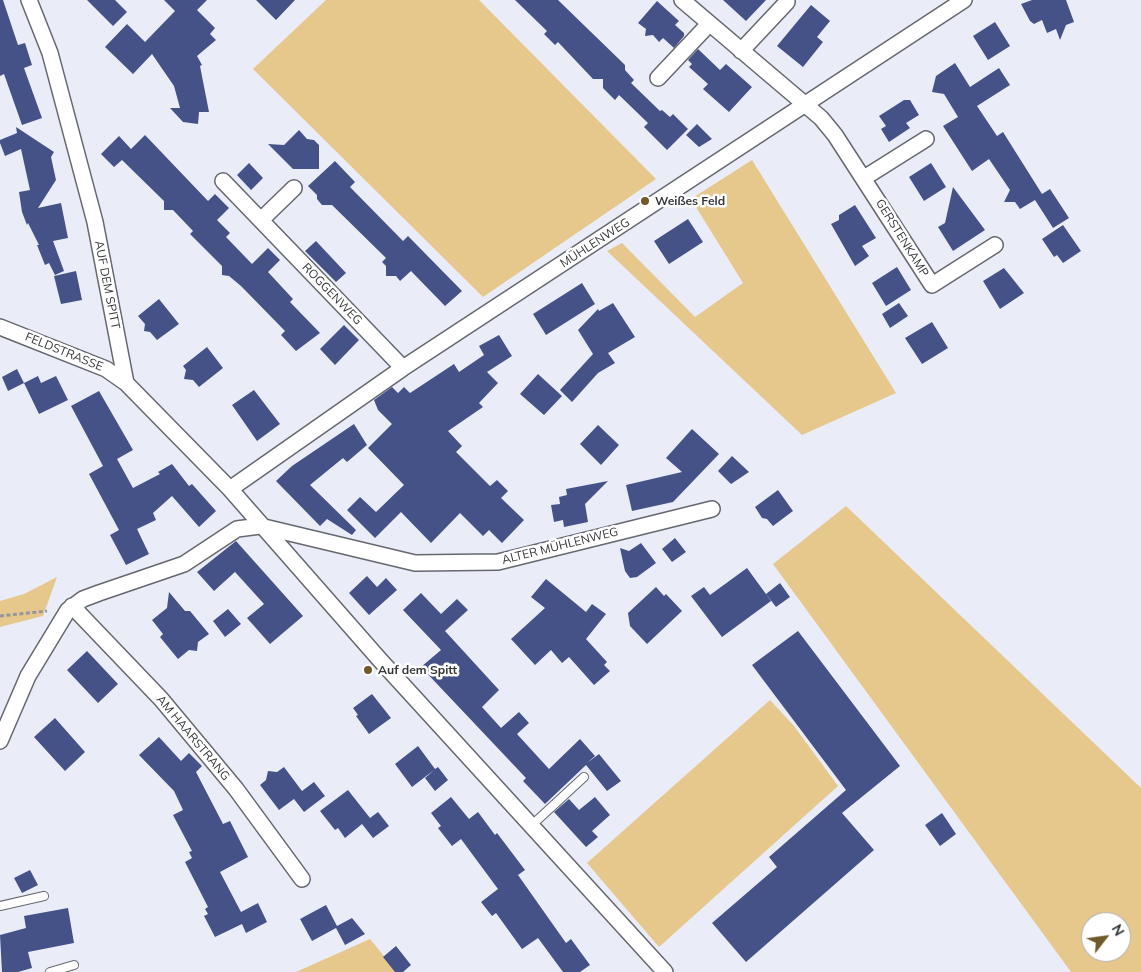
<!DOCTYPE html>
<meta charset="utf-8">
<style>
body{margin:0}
#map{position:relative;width:1141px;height:972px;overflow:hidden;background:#eaedf7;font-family:Mulish,sans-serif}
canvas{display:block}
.north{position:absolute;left:1081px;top:912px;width:50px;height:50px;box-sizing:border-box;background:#fff;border:1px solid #adaeaf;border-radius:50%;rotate:60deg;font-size:14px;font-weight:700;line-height:20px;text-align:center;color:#333538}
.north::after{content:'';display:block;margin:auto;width:18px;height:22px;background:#715929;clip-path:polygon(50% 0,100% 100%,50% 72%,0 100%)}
</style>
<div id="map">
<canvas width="1141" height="972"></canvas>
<div class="north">N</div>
</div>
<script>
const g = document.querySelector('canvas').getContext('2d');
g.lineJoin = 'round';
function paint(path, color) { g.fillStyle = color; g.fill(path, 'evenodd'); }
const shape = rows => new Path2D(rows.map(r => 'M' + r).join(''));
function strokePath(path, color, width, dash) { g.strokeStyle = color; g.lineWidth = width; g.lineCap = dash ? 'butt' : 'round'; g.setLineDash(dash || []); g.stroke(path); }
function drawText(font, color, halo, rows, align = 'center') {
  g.font = font + ' Mulish,sans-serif'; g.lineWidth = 5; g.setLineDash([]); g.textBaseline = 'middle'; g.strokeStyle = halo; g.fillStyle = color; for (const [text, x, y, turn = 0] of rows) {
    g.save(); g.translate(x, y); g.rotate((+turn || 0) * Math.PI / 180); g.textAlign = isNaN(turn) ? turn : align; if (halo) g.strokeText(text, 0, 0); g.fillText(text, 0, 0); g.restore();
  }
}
paint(shape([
 [326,0,479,0,656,179,483,297,253,69],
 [752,160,896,393,802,435,607,251,622,243,695,317,743,283,691,199],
 [846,506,1141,788,1141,972,1071,972,773,564],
 [1091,922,1121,922,1121,952,1091,952],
 [57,577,43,616,0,627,0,601,24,594],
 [770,700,794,726,838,786,659,947,587,863],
 [370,939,397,972,296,972]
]), '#e6c78c');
paint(shape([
 [0,0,3,0,18,45,25,43,32,65,24,68,42,118,22,125,4,74,0,76],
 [87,0,115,0,127,12,113,26],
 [164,0,207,0,197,10,215,28,210,34,216,40,197,56,202,65,200,66,209,112,199,112,198,124,183,122,170,108,180,108,174,86,152,54,133,74,105,47,127,24,145,42,175,11],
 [256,0,295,0,276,20],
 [515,0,558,0,625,65,625,70,634,80,631,83,660,111,662,110,670,117,673,114,688,129,667,150,644,127,648,123,619,95,615,100,603,88,603,79,593,79,558,42,555,45,544,34,547,31],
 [723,0,766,0,746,21],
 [1032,0,1066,0,1074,22,1066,25,1060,40,1056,29,1047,33,1042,20,1034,24,1030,21,1021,4],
 [657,1,679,21,675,25,684,33,684,36,674,48,663,38,659,42,653,35,645,36,646,29,638,23],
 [811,5,830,21,817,37,823,42,803,67,777,46],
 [995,22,1010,46,988,60,973,36],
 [698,49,720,70,726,64,752,87,729,112,703,89,708,84,689,67,692,64,688,60],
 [955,63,970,87,999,68,1010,85,977,106,997,136,1003,132,1042,194,1050,189,1069,218,1053,228,1035,200,1020,209,1015,202,1004,202,1010,190,989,159,972,171,943,126,958,117,944,94,932,92,936,76],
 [904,100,910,100,919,115,906,123,910,128,889,142,881,129,886,126,879,116],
 [697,124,712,139,699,147,686,135],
 [16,127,54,152,51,157,56,180,38,208,61,203,68,238,53,241,64,271,55,275,49,263,45,265,37,245,39,245,28,223,27,225,22,212,19,192,30,190,21,149,5,156,0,143,0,140,17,133],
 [299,130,307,139,314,140,319,145,319,169,293,169,268,144,284,145],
 [145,135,208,201,215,194,229,208,217,220,230,233,226,237,252,264,268,248,280,260,268,272,293,299,290,302,320,333,296,351,281,335,285,331,241,286,229,276,222,275,222,266,190,234,193,231,173,210,164,210,164,201,122,160,114,167,101,154,119,136,131,149],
 [335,161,355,182,350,187,403,241,408,236,462,291,445,306,411,271,400,281,396,276,386,276,386,266,382,262,386,258,332,205,322,205,317,199,317,195,308,186],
 [249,163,263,178,251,190,237,175],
 [931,163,946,187,924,201,909,177],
 [953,187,985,230,953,251,938,227,945,223],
 [855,205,876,238,862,246,869,256,855,266,831,224,839,220,839,215],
 [688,219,703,242,669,264,654,241],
 [1063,225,1081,251,1063,263,1057,255,1054,257,1042,239],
 [316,241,346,273,336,282,305,251],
 [897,267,911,290,886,306,872,283],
 [1004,268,1024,293,1000,309,983,281],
 [76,271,82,300,61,304,54,276],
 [582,283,595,304,546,335,533,314],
 [159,299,179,324,157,340,150,332,144,331,145,324,138,316],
 [613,303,635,337,608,353,615,363,598,373,572,402,560,390,593,354,578,330,598,309,599,311],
 [899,303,908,316,890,328,882,314],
 [932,322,948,348,922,364,905,338],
 [344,325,359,340,335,365,320,349],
 [499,335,512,356,487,372,498,383,479,403,483,407,448,431,462,446,456,452,490,486,497,480,508,491,501,498,524,520,502,543,489,530,483,536,460,513,431,543,401,512,375,538,347,510,360,497,376,512,404,485,368,448,392,424,378,410,374,400,392,387,398,393,404,387,410,393,454,364,459,372,484,355,479,346],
 [207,347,223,368,199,387,193,380,184,379,186,370,183,366],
 [17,369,24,383,38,376,41,383,56,376,68,400,39,414,24,383,8,391,2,377],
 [538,374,562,396,544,415,520,394],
 [254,390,280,424,257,441,232,405],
 [99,391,133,450,117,459,133,488,160,474,158,472,172,464,189,486,192,484,216,511,199,527,172,496,153,513,156,520,137,529,149,554,126,565,110,535,119,530,89,474,103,466,71,406],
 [354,424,367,445,347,462,343,458,310,485,356,530,352,535,327,519,320,526,276,481,292,466],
 [598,425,619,445,601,465,580,444],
 [692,429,719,454,673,502,632,511,626,485,682,472,666,458],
 [732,456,749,472,731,484,718,471],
 [608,481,585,504,588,522,564,527,563,520,554,522,551,505,560,504,559,497,567,495,566,489],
 [778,490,793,511,773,526,767,519,762,518,755,507],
 [675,538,686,552,672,562,662,549],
 [236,541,303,616,270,644,247,618,264,604,235,572,214,591,197,572],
 [641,543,656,563,637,577,630,578,625,571,620,548,629,551],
 [747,568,771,601,722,637,691,596,704,587,710,595],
 [367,576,377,587,386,578,397,590,369,615,349,593],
 [546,579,586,612,592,604,606,614,586,639,607,662,604,665,610,671,594,685,569,657,562,663,551,650,535,665,511,639,545,608,531,597],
 [780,583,790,597,776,607,766,594],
 [656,587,664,596,666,594,682,611,647,644,630,626,628,613],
 [169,592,185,611,190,611,209,634,198,642,197,651,189,650,178,659,160,637,163,634,152,620,167,608],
 [421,593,441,614,457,599,468,610,445,631,499,690,482,707,501,728,519,712,529,723,517,734,549,769,580,739,595,756,587,763,599,754,621,781,607,791,586,765,545,804,523,781,526,778,421,667,441,650,403,610],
 [228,609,241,624,225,637,213,621],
 [798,631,900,766,842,813,874,850,746,962,712,923,777,867,769,857,846,790,752,665],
 [87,651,118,684,98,703,67,670],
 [372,694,391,718,369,734,356,716,358,715,353,708],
 [55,718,85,752,65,771,34,737],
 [159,737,181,761,189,753,202,766,196,772,223,824,230,821,248,857,220,872,241,912,258,903,267,922,246,933,242,924,215,937,204,916,208,914,205,909,208,907,185,862,192,858,189,852,192,851,173,815,183,810,174,791,139,755],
 [418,746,435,769,438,767,448,780,435,791,425,778,434,770,412,787,395,764],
 [284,767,302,791,314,782,325,796,304,812,294,799,279,810,260,785,266,780,268,771,277,772],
 [348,790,370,818,378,812,389,826,373,838,362,824,345,838,338,828,335,830,320,811],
 [451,797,469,819,478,812,495,835,497,833,525,870,518,875,566,943,571,939,590,965,580,972,563,972,538,938,522,949,496,913,492,916,481,902,498,889,461,839,452,846,438,828,441,826,431,813],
 [595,797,610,815,592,831,598,837,586,847,554,812,569,799,579,810],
 [942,813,956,834,940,846,925,825],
 [30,870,38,885,22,893,14,878],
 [326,905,337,926,352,918,365,934,345,945,336,928,312,941,300,919],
 [68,908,74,943,28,952,32,968,18,972,2,972,0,935,26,928,24,916],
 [396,946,411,965,403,972,395,972,383,957]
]), '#445288');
const lane = shape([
 [532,825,584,777],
 [0,906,44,896],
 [50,972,74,965]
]);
const street = shape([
 [29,0,50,53,95,222,126,383],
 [682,0,821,118,835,135,932,285,995,245],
 [741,51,787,2],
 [658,78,709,24],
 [864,178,926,139],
 [223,181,403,368],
 [261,220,294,188],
 [0,327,106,369,126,383,230,489,380,660,665,972],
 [230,489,403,368,964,0],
 [72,606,161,699,236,789,302,879],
 [0,741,28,676,68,610,83,599,99,593,184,564,237,529,260,526,415,563,498,562,712,509]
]);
strokePath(lane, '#65686f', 10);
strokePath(street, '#65686f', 18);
strokePath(shape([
 [0,616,47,611]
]), '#94969d', 3, [4, 2.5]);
strokePath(lane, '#fff', 8);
strokePath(street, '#fff', 15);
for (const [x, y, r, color] of [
 [645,201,5,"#715929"],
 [368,670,5,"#715929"]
]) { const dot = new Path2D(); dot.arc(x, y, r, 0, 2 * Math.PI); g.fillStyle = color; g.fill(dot); strokePath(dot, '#fff', 2); }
drawText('bold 12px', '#333538', '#fff', [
 ["Weißes Feld",655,201],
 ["Auf dem Spitt",378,670]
], 'left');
drawText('12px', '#333538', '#fff', [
 ["GERSTENKAMP",902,238,58],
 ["MÜHLENWEG",595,243,-33],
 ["AUF DEM SPITT",107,285,79],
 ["ROGGENWEG",332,294,46],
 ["FELDSTRASSE",64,352,22],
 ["ALTER MÜHLENWEG",560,546,-14],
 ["AM HAARSTRANG",193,738,50]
]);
</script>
